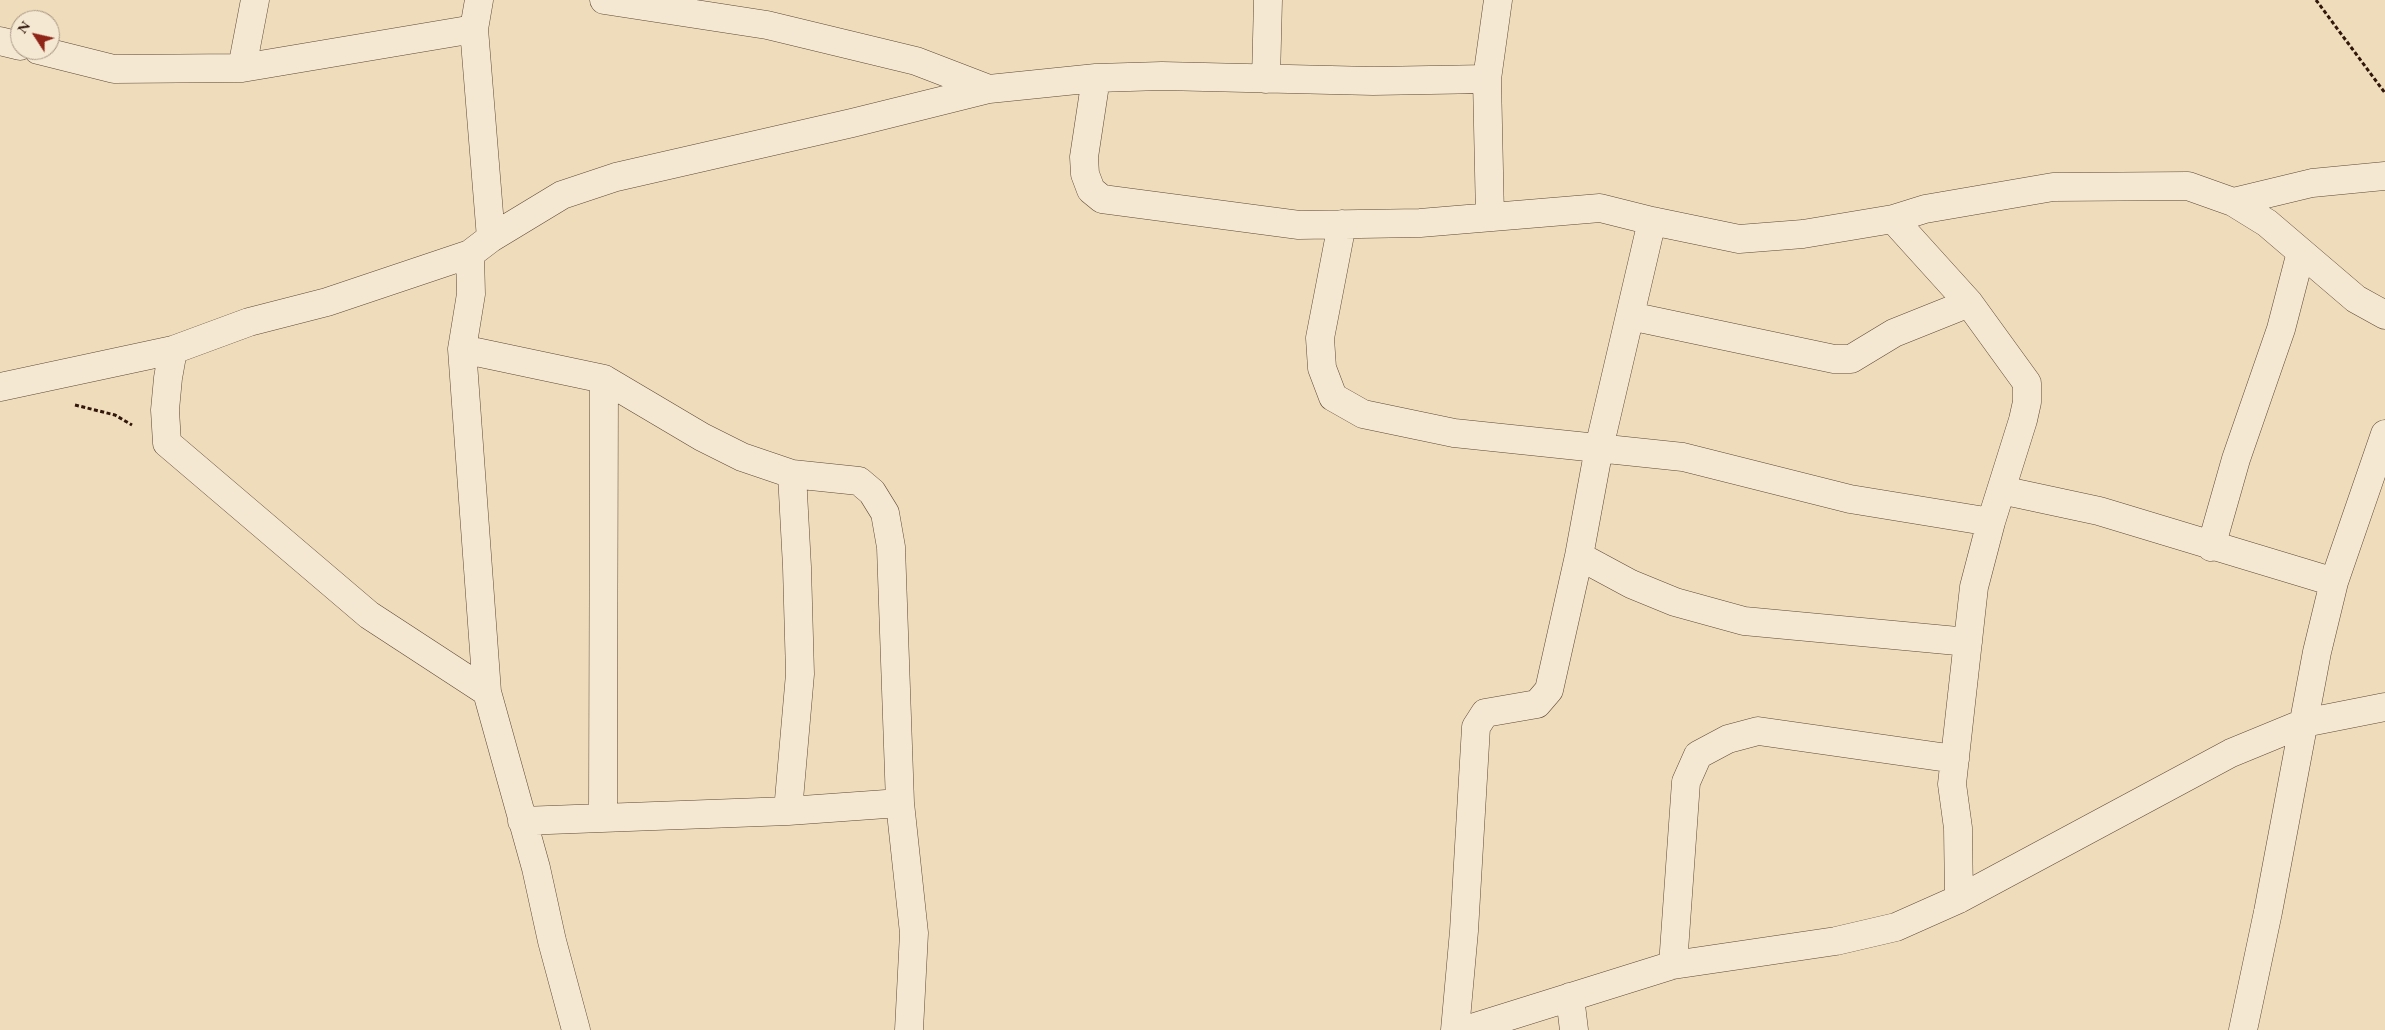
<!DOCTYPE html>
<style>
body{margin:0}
#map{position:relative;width:2385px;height:1030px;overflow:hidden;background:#eedcba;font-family:"EB Garamond",serif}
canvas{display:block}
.north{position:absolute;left:10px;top:10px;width:50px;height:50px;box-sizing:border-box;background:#f4e8d2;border:1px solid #a69483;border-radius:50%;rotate:305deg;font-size:14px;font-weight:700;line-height:20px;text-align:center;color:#31160c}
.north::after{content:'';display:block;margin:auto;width:18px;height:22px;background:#8f2418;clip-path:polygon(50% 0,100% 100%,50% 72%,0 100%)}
</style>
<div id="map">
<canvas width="2385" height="1030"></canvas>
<div class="north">N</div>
</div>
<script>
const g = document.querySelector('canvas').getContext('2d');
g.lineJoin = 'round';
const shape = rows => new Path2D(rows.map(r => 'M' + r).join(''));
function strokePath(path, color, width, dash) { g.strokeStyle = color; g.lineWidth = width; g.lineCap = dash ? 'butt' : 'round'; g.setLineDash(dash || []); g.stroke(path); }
const minor = shape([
 [479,0,474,29,491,238],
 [604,0,767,25,916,61,989,89],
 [0,41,20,46],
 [38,50,114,69,242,68,474,29],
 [242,68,255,0],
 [1096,78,1084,157,1085,174,1091,190,1102,199,1299,225,1420,223,1600,208,1652,221,1739,239,1803,234,1893,219,1925,209,2053,187,2188,186,2233,202,2267,223,2356,299,2385,315],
 [1266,79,1268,0],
 [2233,202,2312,183,2385,176],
 [1490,217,1487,79,1498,0],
 [1893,219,1969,303,2027,383,2027,402,2023,420,1991,522,1974,587,1952,784,1958,828,1959,899],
 [1652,221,1599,448,1579,556,1631,584,1675,602,1744,621,1968,642],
 [1342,224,1320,338,1322,368,1333,397,1363,414,1454,433,1683,457,1850,499,1991,522],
 [1630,316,1834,359,1851,359,1894,333,1969,303],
 [462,349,604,379,702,437,742,457,792,474,859,481,872,492,885,513,891,547,900,803,914,933,909,1030],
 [173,350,168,378,165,410,167,443,369,615,487,692],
 [0,387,173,350,249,322,327,302,470,254],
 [2001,490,2099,511,2334,582],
 [2211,547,2236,459,2281,329,2301,252],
 [788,811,800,674,797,567,792,474],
 [603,818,604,379],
 [522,821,788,811,900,803],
 [1673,965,1686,782,1698,755,1728,739,1758,731,1955,759],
 [1570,997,1574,1030],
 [576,1030,552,941,536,868,487,692,462,349,471,294,470,254,491,238,562,195,616,177,852,123,989,89,1096,78,1162,76,1373,81,1487,79],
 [1455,1030,1464,931,1476,727,1485,713,1537,704,1549,690,1579,556],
 [1465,1030,1673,965,1836,941,1896,927,1959,899,2231,753,2304,723,2385,707],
 [2243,1030,2268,912,2317,652,2334,582,2385,434]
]);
strokePath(minor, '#604838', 29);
strokePath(shape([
 [2316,0,2385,93],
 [75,405,115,415,132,425]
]), '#31160c', 3, [4, 2.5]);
strokePath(minor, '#f4e8d2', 28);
</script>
